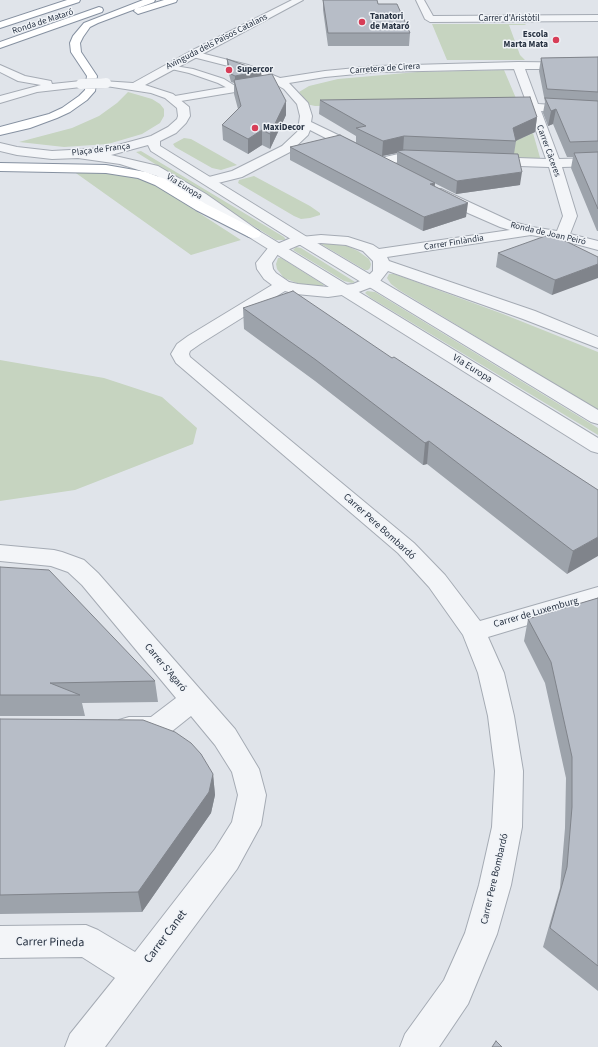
<!DOCTYPE html>
<meta charset="utf-8">
<style>
body{margin:0}
canvas{display:block;background:#e0e4ea}
</style>
<canvas width="598" height="1047"></canvas>
<script>
const g = document.querySelector('canvas').getContext('2d');
g.lineJoin = 'round';
function paint(path, color) { g.fillStyle = color; g.fill(path, 'evenodd'); }
const shape = rows => new Path2D(rows.map(r => 'M' + r).join(''));
function strokePath(path, color, width, dash) { g.strokeStyle = color; g.lineWidth = width; g.lineCap = dash ? 'butt' : 'round'; g.setLineDash(dash || []); g.stroke(path); }
function drawText(font, color, halo, rows, align = 'center') {
  g.font = font + ' "Source Sans 3",sans-serif'; g.lineWidth = 3; g.setLineDash([]); g.textBaseline = 'middle'; g.strokeStyle = halo; g.fillStyle = color; for (const [text, x, y, turn = 0] of rows) {
    g.save(); g.translate(x, y); g.rotate((+turn || 0) * Math.PI / 180); g.textAlign = isNaN(turn) ? turn : align; if (halo) g.strokeText(text, 0, 0); g.fillText(text, 0, 0); g.restore();
  }
}
paint(shape([
 [432,24,525,24,526,25,509,25,520,55,525,60,447,60],
 [504,70,518,103,315,106,306,104,304,98,299,92,309,86,338,79,417,72],
 [128,92,152,99,160,104,164,109,164,116,160,123,142,134,108,144,64,147,19,142,72,128,99,116,117,103],
 [533,133,541,161,495,159,495,150],
 [184,138,191,139,237,165,221,170,212,168,175,147,173,144],
 [141,151,284,237,286,240,276,240,136,152],
 [73,171,123,174,154,184,241,240,191,255],
 [254,176,310,206,320,213,320,215,310,218,301,219,294,216,238,183,239,180],
 [324,243,347,246,358,251,369,259,371,264,370,268,368,270,365,270,321,244],
 [296,247,301,248,355,282,352,283,344,281,293,250],
 [278,258,281,258,324,285,321,287,302,285,284,278,277,269,276,264],
 [389,274,394,274,408,279,503,314,598,352,598,410,399,290,391,284,387,278],
 [367,291,375,292,598,428,598,435,371,298,365,293],
 [0,360,104,378,162,397,197,428,193,444,75,490,0,501]
]), '#c6d4c0');
const service = shape([
 [169,65,193,69,224,79,240,89,239,91,233,91,218,83,189,73,167,68,165,67,169,65]
]);
const minor = shape([
 [416,0,424,0,433,16,598,15,598,21,430,22,425,19,416,0],
 [193,51,248,65,280,78,325,71,377,66,518,62,598,63,598,69,525,69,538,104,598,108,598,114,541,111,559,159,598,158,598,166,562,167,577,216,570,234,598,241,598,250,561,240,531,235,387,257,389,261,535,311,598,337,598,348,523,319,388,271,377,285,356,293,328,297,296,294,285,291,200,344,190,351,189,354,190,357,414,543,445,575,480,621,598,587,598,604,488,637,504,673,514,716,523,771,522,827,511,885,497,934,468,1004,439,1047,400,1047,405,1034,444,980,465,933,479,885,492,827,495,771,488,716,478,673,463,635,429,587,398,553,176,363,171,354,177,344,188,336,272,285,264,279,257,269,256,263,268,248,291,238,321,235,348,237,373,245,379,249,510,230,500,227,468,213,436,196,434,193,436,190,441,189,510,221,532,227,557,231,563,216,549,167,489,165,485,164,483,161,485,158,489,157,546,159,529,111,505,111,501,110,499,108,501,106,505,105,527,104,514,69,377,72,325,77,289,83,308,103,312,116,311,122,363,147,365,150,363,153,355,153,310,130,308,135,290,152,242,177,210,185,205,184,203,181,205,178,232,171,282,146,298,131,300,116,297,104,284,89,277,85,175,102,171,101,169,99,171,97,175,96,267,80,240,69,189,56,188,54,193,51],
 [321,243,346,245,363,251,373,261,373,271,365,279,353,284,328,287,298,284,289,282,276,273,273,269,272,263,278,254,299,245,321,243],
 [403,153,427,154,431,155,433,158,431,161,427,162,403,161,381,166,376,165,375,162,376,159,403,153],
 [0,545,54,550,62,552,84,560,98,573,235,729,259,769,266,795,261,825,237,869,105,1047,65,1047,70,1034,115,978,82,957,0,958,0,926,86,925,98,930,135,952,215,849,232,822,238,795,232,772,215,745,191,716,166,736,156,739,129,739,119,736,115,728,119,720,129,717,151,717,176,698,82,585,68,572,51,566,0,561,0,545]
]);
const tertiary = shape([
 [292,0,303,0,145,85,173,94,189,107,190,116,186,123,176,133,160,141,160,146,307,237,598,410,598,424,591,422,297,243,151,151,148,145,111,155,158,166,206,194,259,231,598,438,598,453,591,451,249,237,196,200,157,176,120,164,78,158,52,159,17,155,0,151,0,143,17,147,52,151,107,148,151,136,168,127,177,119,178,116,177,108,165,98,151,93,106,86,101,83,102,81,133,83,189,52,292,0],
 [0,65,25,76,51,81,52,84,81,81,86,84,81,87,37,92,0,103,0,96,41,85,18,81,0,72,0,65]
]);
const motorway = shape([
 [67,0,80,0,79,2,0,28,0,22,67,0],
 [143,0,155,0,154,2,98,23,90,27,83,37,80,43,81,52,97,76,95,91,87,100,70,112,57,118,30,128,0,135,0,127,49,114,62,108,79,96,85,90,87,76,71,52,70,43,73,36,84,23,143,0],
 [164,0,177,0,176,2,141,13,138,14,134,11,135,9,164,0],
 [99,7,102,8,103,10,102,12,0,48,0,42,99,7],
 [0,163,106,165,146,172,165,179,206,204,259,231,261,234,259,237,254,238,249,237,196,210,155,185,138,178,106,173,0,171,0,163]
]);
strokePath(service, '#a5abb4', 2);
strokePath(minor, '#a5abb4', 2);
strokePath(tertiary, '#a5abb4', 2);
strokePath(motorway, '#8691a1', 2);
paint(service, '#f3f5f8');
paint(minor, '#f3f5f8');
paint(tertiary, '#f3f5f8');
paint(motorway, '#fff');
const tertiaryBridge = shape([
 [81,84,106,83]
]);
strokePath(tertiaryBridge, '#a5abb4', 10, []);
strokePath(tertiaryBridge, '#f3f5f8', 10);
paint(shape([
 [323,0,378,4,410,33,409,46,328,46,323,10],
 [598,57,598,231,597,231,571,168,573,157,567,157,553,124,548,126,543,113,545,102,539,71,541,58],
 [227,59,261,75,286,115,270,149,262,145,248,154,223,140,222,125,238,109,234,94,234,83,231,82,227,67],
 [320,100,537,117,535,132,516,141,514,154,520,185,456,194,397,164,397,153,382,156,435,187,466,217,423,231,290,160,290,147,356,143,356,136,319,114],
 [498,253,598,257,552,295,496,267],
 [243,308,392,358,598,490,567,574,427,464,423,465,315,381,244,329],
 [0,567,155,681,158,702,82,703,85,716,0,716],
 [598,598,598,991,543,947,560,888,565,828,566,778,545,683,524,641,528,619],
 [0,719,213,774,215,795,211,813,142,912,0,914]
]), '#9da3ab');
paint(shape([
 [261,71,262,79,235,84,235,76],
 [286,101,286,115,270,149,270,134],
 [556,109,553,124,548,126,551,111],
 [537,117,535,132,515,141,513,128],
 [262,130,262,145,248,154,248,139],
 [404,136,403,152,397,151,397,153,382,156,383,141],
 [522,172,520,185,456,194,457,181],
 [435,183,434,197,430,184],
 [468,203,466,217,423,231,424,217],
 [598,264,598,278,552,295,555,280],
 [429,441,427,464,423,465,425,443],
 [598,537,598,556,567,574,573,551],
 [213,774,215,795,211,813,142,912,138,892]
]), '#80848b');
const building = shape([
 [323,0,377,0,378,4,397,4,410,33,328,33,323,0],
 [598,57,598,92,547,89,541,58,598,57],
 [227,59,261,71,235,76,231,74,227,59],
 [272,74,286,101,270,134,262,130,248,139,222,125,241,106,234,80,272,74],
 [530,97,537,117,513,128,516,141,404,136,383,141,356,128,366,126,320,100,530,97],
 [545,98,598,101,598,141,570,142,556,109,551,111,545,98],
 [340,135,435,183,430,184,468,203,424,217,290,147,340,135],
 [404,150,518,154,522,172,457,181,397,151,404,150],
 [598,152,598,209,574,153,598,152],
 [551,234,598,257,598,264,555,280,498,253,551,234],
 [293,291,392,358,394,357,598,490,598,537,573,551,429,441,425,443,316,360,243,308,293,291],
 [0,567,49,570,155,681,50,683,80,695,0,695,0,567],
 [598,598,598,966,550,928,567,867,572,807,572,757,551,662,528,619,598,598],
 [0,719,143,720,175,732,191,743,201,754,213,774,209,792,138,892,0,895,0,719],
 [496,1041,502,1047,492,1047,496,1041]
]);
paint(building, '#b7bdc7');
strokePath(building, '#80848b', 1);
for (const [x, y, r, color] of [
 [362,22,4,"#d73d57"],
 [556,40,4,"#d73d57"],
 [229,70,4,"#d73d57"],
 [255,128,4,"#d73d57"]
]) { const dot = new Path2D(); dot.arc(x, y, r, 0, 2 * Math.PI); g.fillStyle = color; g.fill(dot); strokePath(dot, '#f0f3f7', 1.5); }
drawText('bold 9px', '#273242', '#f0f3f7', [
 ["Tanatori",370,17],
 ["de Mataró",370,27],
 ["Escola",548,35,"right"],
 ["Marta Mata",548,45,"right"],
 ["Supercor",237,70],
 ["MaxiDecor",263,128]
], 'left');
drawText('9px', '#273242', '#f0f3f7', [
 ["Carrer d'Aristòtil",509,19],
 ["Ronda de Mataró",43,22,-18],
 ["Avinguda dels Països Catalans",217,42,-27],
 ["Carretera de Cirera",385,69,-4],
 ["Plaça de França",101,150,-7],
 ["Carrer Càceres",548,151,70],
 ["Via Europa",184,187,32],
 ["Ronda de Joan Peiró",548,234,13],
 ["Carrer Finlàndia",454,243,-9]
]);
drawText('10px', '#273242', '#f0f3f7', [
 ["Via Europa",472,369,32],
 ["Carrer Pere Bombardó",379,527,42],
 ["Carrer de Luxemburg",536,613,-16],
 ["Carrer S'Agaró",165,668,50],
 ["Carrer Pere Bombardó",495,879,-77]
]);
drawText('12px', '#273242', '#f0f3f7', [
 ["Carrer Canet",166,937,-53],
 ["Carrer Pineda",50,943,1]
]);
</script>
